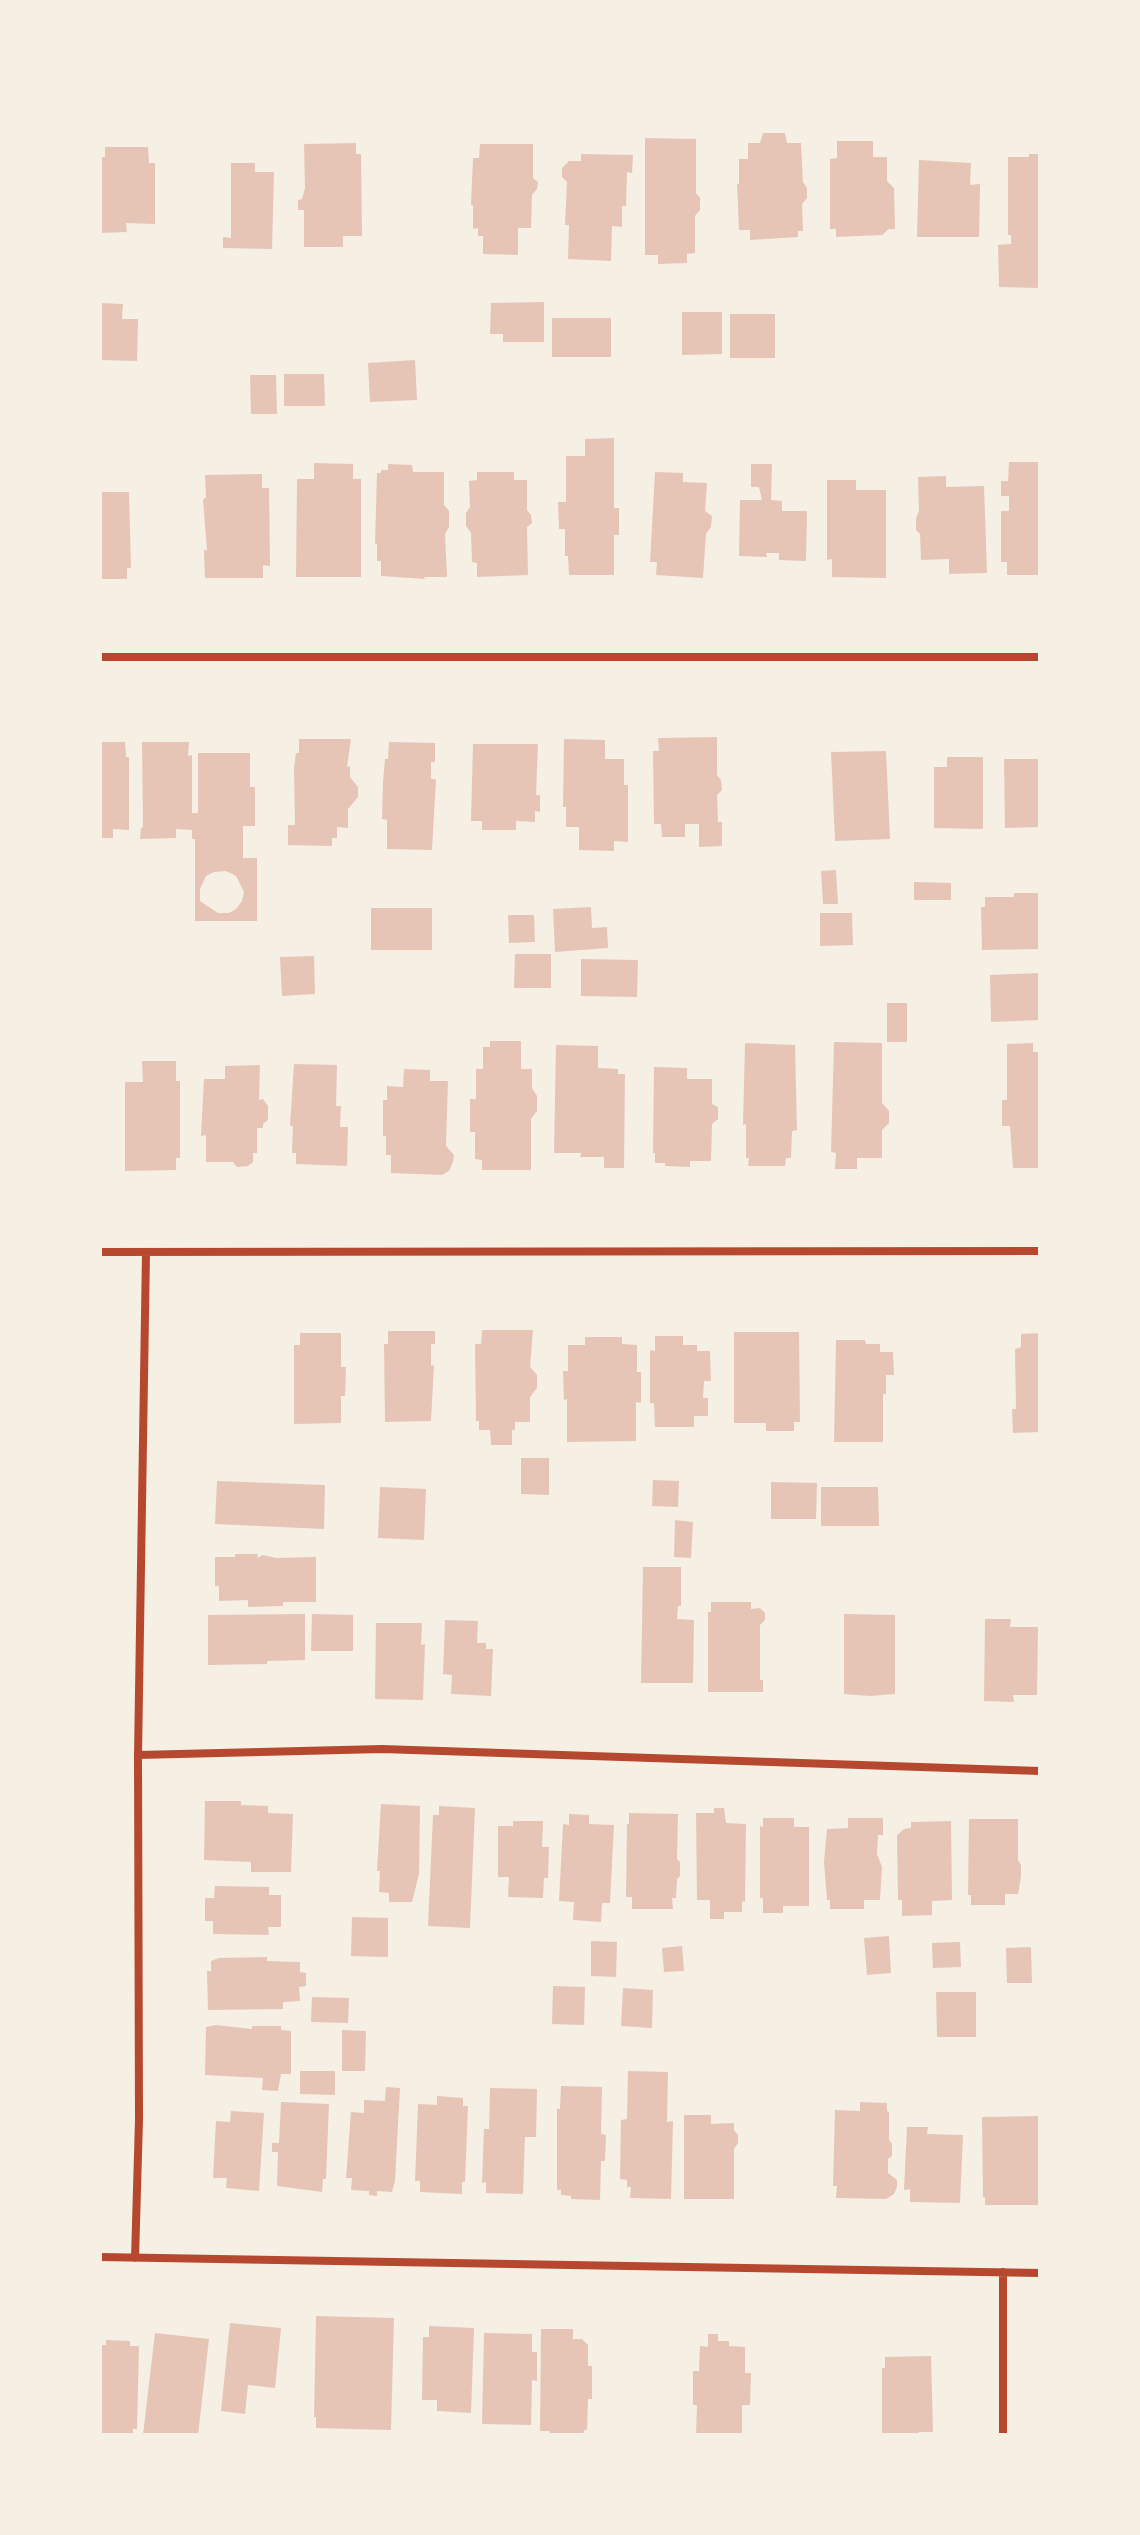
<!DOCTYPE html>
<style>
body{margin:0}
#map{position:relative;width:1140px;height:2535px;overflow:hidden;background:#f6efe4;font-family:Overpass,sans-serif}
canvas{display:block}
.frame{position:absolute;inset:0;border:102px solid #f6efe4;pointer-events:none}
</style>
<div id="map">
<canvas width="1140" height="2535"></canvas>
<div class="frame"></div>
</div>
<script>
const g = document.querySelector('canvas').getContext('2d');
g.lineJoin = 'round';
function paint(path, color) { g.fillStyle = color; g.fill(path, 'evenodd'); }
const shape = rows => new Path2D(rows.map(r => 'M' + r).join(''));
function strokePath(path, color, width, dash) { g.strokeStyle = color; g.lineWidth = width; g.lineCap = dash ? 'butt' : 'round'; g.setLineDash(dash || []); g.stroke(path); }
paint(shape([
 [763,133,785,133,787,143,801,143,803,182,807,188,807,198,802,204,803,231,798,231,798,237,750,240,750,230,739,230,737,184,739,184,739,159,748,159,748,143,760,143],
 [645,138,696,139,696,193,700,198,700,210,695,216,695,253,687,254,687,263,658,264,658,255,645,255],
 [837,141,873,141,873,157,887,157,887,181,894,188,895,229,889,229,882,235,836,237,836,229,830,229,830,159,837,158],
 [356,143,356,154,361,154,362,236,343,236,343,247,304,247,304,210,298,210,298,200,302,199,305,188,304,144],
 [480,144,533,144,533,178,538,182,537,189,532,195,531,228,518,228,518,255,483,254,483,236,478,236,478,228,473,229,473,205,471,205,473,158,479,158],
 [105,147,148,147,149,163,155,163,155,224,126,223,127,232,100,233,100,157,105,157],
 [581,154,633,155,632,173,627,172,626,206,622,206,622,227,612,226,611,261,568,259,569,225,565,225,567,182,562,177,562,168,569,161,581,161],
 [1029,154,1040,154,1040,288,999,287,998,245,1011,244,1011,235,1008,235,1008,157,1029,157],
 [919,160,971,163,970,185,980,184,979,237,917,237],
 [231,163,255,163,255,172,274,172,272,249,223,248,223,237,231,238],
 [544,302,544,342,503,342,503,334,490,334,491,303],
 [100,303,123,304,122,319,138,319,137,361,100,360],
 [682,312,722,312,722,354,682,355],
 [730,314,775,314,775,358,730,358],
 [552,318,611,318,611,357,552,357],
 [415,360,417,400,370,402,368,363],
 [284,374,324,374,325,406,284,406],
 [250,375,276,375,277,414,251,414],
 [614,438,614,508,619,508,619,535,614,535,614,575,569,575,568,556,565,556,565,529,559,529,558,502,566,502,566,456,585,456,585,439],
 [1009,462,1040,462,1040,575,1007,575,1007,562,1001,562,1001,511,1009,511,1009,496,1001,496,1001,481,1008,481],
 [314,463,353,464,353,479,361,479,361,577,296,577,297,479,314,479],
 [388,464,412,465,413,472,444,472,444,505,449,511,449,527,445,534,447,577,424,577,425,579,381,576,381,561,377,561,377,544,375,544,377,473,381,473,381,470,388,470],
 [751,464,772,464,771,500,782,501,782,511,807,511,806,561,779,560,779,553,766,553,767,557,739,556,740,500,762,500,759,487,751,487],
 [477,472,514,472,514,480,527,480,527,510,531,515,532,523,527,527,528,575,477,577,477,563,472,562,471,533,466,526,466,513,470,507,469,481,477,480],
 [655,472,683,473,683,482,707,483,705,511,712,516,711,527,706,534,703,578,656,575,657,562,650,562],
 [262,474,262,488,269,488,270,566,263,565,263,578,205,578,204,550,207,550,203,500,206,497,205,475],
 [946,476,946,487,984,486,987,573,949,574,949,559,921,560,920,534,916,530,916,518,919,511,918,477],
 [827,480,856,480,856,490,886,490,886,578,832,577,832,559,827,560],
 [100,492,129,492,131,568,127,568,127,579,100,579],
 [717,737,717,775,721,780,722,790,717,795,718,822,722,822,722,846,699,847,699,824,685,824,685,837,662,837,661,824,654,824,653,751,659,751,658,738],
 [299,739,351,739,347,767,350,766,350,777,358,787,358,797,348,809,348,828,337,827,337,838,332,838,332,846,288,845,288,825,295,825,294,768,296,753,299,753],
 [564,739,605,740,605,759,624,759,624,785,628,785,628,842,614,841,614,851,579,850,579,827,566,827,566,807,563,807],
 [100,742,125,742,126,757,129,757,129,830,113,829,113,838,100,838],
 [142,742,189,742,188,756,192,755,192,813,198,813,198,753,250,753,250,787,255,787,255,826,243,826,243,858,257,858,257,921,195,921,195,839,192,839,192,830,176,829,176,838,140,839,141,828,143,827],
 [226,871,236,876,244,892,242,901,236,909,229,913,218,913,200,901,200,889,206,876,214,872],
 [389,742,435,743,435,762,431,762,431,779,436,779,432,850,387,849,387,820,382,819,383,782,385,759,388,759],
 [473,744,538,744,536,795,540,795,540,812,535,811,535,822,516,821,516,830,482,830,482,821,471,821],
 [886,751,890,839,835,841,831,752],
 [947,757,983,757,983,829,934,828,934,767,947,767],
 [1004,759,1040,759,1040,827,1005,828],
 [836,870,838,904,823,904,821,871],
 [914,882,951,883,951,900,914,900],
 [1014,893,1040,893,1040,949,982,950,981,907,985,907,985,897,1014,897],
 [591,907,592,928,607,927,608,948,555,952,553,909],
 [371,908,432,908,432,950,371,950],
 [820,913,852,913,853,945,820,946],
 [508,915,534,915,535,942,509,943],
 [515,954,551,954,551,988,514,988],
 [314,956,315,994,282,996,280,957],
 [581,959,638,960,637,997,581,996],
 [1040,973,1040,1020,991,1022,990,975],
 [887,1003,907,1003,907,1042,887,1042],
 [490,1041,521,1041,521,1069,532,1069,532,1088,537,1096,537,1111,531,1119,531,1170,482,1170,482,1160,475,1159,475,1132,470,1132,470,1099,476,1099,476,1069,483,1069,483,1047,490,1047],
 [834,1042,882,1043,882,1103,889,1111,889,1123,882,1130,882,1158,857,1158,857,1169,835,1169,836,1153,831,1152],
 [745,1043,795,1045,797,1130,792,1131,791,1158,786,1158,785,1166,748,1166,749,1158,746,1158,746,1124,743,1125],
 [1033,1043,1033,1052,1040,1052,1040,1168,1013,1168,1010,1126,1002,1126,1002,1100,1007,1100,1007,1044],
 [556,1045,598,1046,598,1068,618,1069,618,1074,625,1074,624,1168,604,1168,604,1157,580,1157,581,1153,554,1153],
 [142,1061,176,1061,176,1081,180,1081,180,1158,176,1158,176,1170,125,1171,125,1082,143,1082],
 [294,1064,337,1065,336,1106,341,1106,340,1127,348,1127,347,1166,296,1164,296,1153,292,1153,293,1126,290,1126],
 [260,1065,259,1100,263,1099,268,1106,268,1120,263,1124,263,1128,257,1128,257,1153,253,1153,253,1162,248,1166,237,1167,233,1162,206,1162,206,1135,201,1136,204,1079,225,1079,225,1066],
 [654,1067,687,1068,687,1079,712,1079,712,1104,718,1107,718,1119,712,1124,711,1161,690,1161,690,1167,665,1166,665,1163,655,1163,655,1153,653,1153],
 [404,1069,430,1070,430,1081,448,1081,446,1146,454,1155,453,1162,449,1171,442,1175,391,1173,391,1155,386,1155,386,1136,383,1136,383,1100,387,1100,387,1086,403,1087],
 [482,1330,533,1330,530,1367,537,1375,537,1388,530,1397,530,1422,515,1422,515,1430,512,1430,512,1445,491,1445,490,1430,479,1430,479,1421,476,1421,475,1344,481,1344],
 [388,1331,435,1331,435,1344,431,1344,431,1366,434,1365,431,1421,385,1422,384,1344,388,1344],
 [734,1332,799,1332,800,1422,794,1422,794,1431,766,1431,766,1423,734,1423],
 [300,1333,341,1333,341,1367,346,1367,345,1396,341,1396,341,1423,294,1424,294,1345,300,1345],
 [1040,1333,1040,1432,1013,1433,1012,1409,1016,1409,1015,1349,1021,1347,1021,1334],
 [655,1336,683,1336,683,1345,697,1345,697,1351,710,1351,711,1381,704,1381,703,1398,708,1398,708,1416,694,1416,694,1427,655,1427,654,1403,650,1403,650,1350,655,1351],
 [585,1337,622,1337,622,1344,637,1345,637,1372,641,1372,641,1403,636,1402,636,1441,567,1442,567,1399,564,1400,563,1371,568,1371,568,1345,585,1345],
 [836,1340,865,1340,866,1344,880,1344,880,1352,893,1352,894,1375,886,1375,886,1394,883,1394,883,1442,834,1442],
 [521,1458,549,1458,549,1495,521,1494],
 [653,1480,679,1481,678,1507,652,1506],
 [217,1481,325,1485,324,1529,215,1524],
 [771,1482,817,1483,816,1519,771,1519],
 [380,1487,426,1489,424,1540,378,1538],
 [821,1487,878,1487,879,1526,821,1526],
 [675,1520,693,1522,691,1558,674,1557],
 [235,1554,258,1554,257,1558,263,1555,276,1558,316,1557,316,1602,283,1602,283,1606,248,1607,248,1600,219,1601,219,1586,215,1586,215,1557,235,1557],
 [643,1567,681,1567,681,1606,678,1606,677,1619,694,1620,693,1683,641,1683],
 [711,1602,751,1602,751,1609,760,1608,765,1613,765,1620,760,1625,760,1680,763,1680,763,1692,708,1692,708,1612,711,1612],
 [305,1614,305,1660,267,1661,267,1664,208,1665,208,1615],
 [312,1614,353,1615,353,1651,311,1651],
 [844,1614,895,1615,895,1694,870,1696,844,1694],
 [985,1619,1011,1619,1010,1627,1038,1627,1037,1695,1013,1695,1014,1702,984,1701],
 [445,1620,478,1621,477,1643,486,1643,486,1649,493,1649,491,1696,451,1694,452,1675,443,1674],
 [376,1623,422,1623,421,1645,425,1644,423,1700,375,1699],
 [205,1801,241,1801,241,1805,268,1806,268,1813,293,1814,291,1872,251,1872,251,1862,204,1860],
 [381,1804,420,1806,419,1874,412,1902,389,1902,389,1893,379,1892,380,1871,377,1871],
 [439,1806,475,1808,470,1928,428,1926,433,1815,439,1815],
 [714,1808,724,1808,726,1823,746,1824,745,1902,742,1901,742,1912,724,1912,724,1919,710,1919,710,1900,697,1900,696,1813,714,1813],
 [629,1813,678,1814,677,1859,680,1862,680,1876,677,1879,676,1898,672,1898,673,1909,632,1909,632,1897,626,1897,627,1824,629,1824],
 [569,1814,589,1815,589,1824,614,1825,610,1903,602,1903,601,1922,573,1920,574,1902,559,1901,563,1824,569,1825],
 [763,1818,794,1818,794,1827,809,1827,809,1906,783,1906,783,1913,763,1913,763,1898,760,1898,760,1826,763,1827],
 [848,1818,883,1818,883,1835,878,1835,877,1854,882,1867,880,1900,864,1900,864,1909,830,1909,830,1900,827,1900,824,1862,827,1829,848,1828],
 [969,1819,1018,1819,1018,1860,1021,1865,1021,1877,1018,1894,1005,1894,1005,1905,971,1905,971,1895,968,1895],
 [513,1821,543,1821,542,1847,549,1847,548,1878,544,1878,543,1898,508,1897,509,1877,498,1877,498,1826,513,1826],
 [951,1821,952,1900,932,1901,932,1915,902,1916,902,1900,898,1900,897,1835,904,1829,911,1828,911,1822],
 [215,1886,269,1887,269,1895,281,1895,281,1927,268,1927,269,1935,213,1934,213,1921,205,1921,205,1898,214,1898],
 [352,1917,388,1918,388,1957,351,1956],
 [889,1936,891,1973,867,1975,864,1938],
 [591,1941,617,1942,616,1977,591,1976],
 [960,1942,961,1967,933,1968,932,1943],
 [682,1946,684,1971,664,1972,662,1948],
 [1031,1947,1032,1983,1007,1983,1006,1948],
 [267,1957,267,1961,300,1962,300,1972,306,1973,306,1986,299,1987,300,2001,283,2002,283,2009,208,2010,207,1971,211,1971,211,1961,219,1958],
 [553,1986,585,1987,584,2025,552,2024],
 [623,1988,653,1990,652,2028,621,2026],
 [936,1992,976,1992,976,2037,937,2037],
 [312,1997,349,1998,348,2023,311,2022],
 [216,2025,252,2029,252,2026,281,2026,281,2030,291,2031,291,2074,281,2074,278,2091,262,2090,263,2078,205,2075,206,2027],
 [342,2030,366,2031,365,2071,342,2071],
 [300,2071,335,2071,335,2095,300,2094],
 [628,2071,668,2072,667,2122,673,2121,671,2199,630,2198,631,2187,627,2187,627,2180,620,2179,621,2120,627,2119],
 [561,2086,602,2087,601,2134,606,2135,605,2161,601,2161,600,2200,571,2199,571,2196,561,2195,561,2190,557,2190,557,2109,560,2109],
 [386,2087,400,2088,395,2181,392,2192,377,2191,377,2196,369,2195,369,2191,351,2190,352,2178,346,2178,351,2112,364,2113,364,2100,385,2101],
 [490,2088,537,2089,536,2137,525,2137,523,2194,486,2193,486,2182,482,2183,484,2129,489,2129],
 [437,2096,463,2098,463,2106,468,2106,465,2182,462,2182,462,2194,420,2192,420,2181,415,2181,418,2104,437,2105],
 [281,2102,329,2104,326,2179,323,2179,322,2192,277,2186,278,2152,272,2152,272,2143,279,2143],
 [860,2102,887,2103,887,2111,889,2112,889,2140,892,2144,892,2156,888,2159,888,2173,897,2180,897,2187,894,2194,886,2199,836,2198,837,2186,833,2186,835,2110,860,2111],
 [231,2111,264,2113,259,2191,226,2188,227,2178,213,2178,216,2121,230,2122],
 [684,2115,711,2115,711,2124,734,2123,734,2130,738,2135,738,2143,734,2149,734,2199,684,2199],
 [1040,2116,1040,2205,985,2205,985,2197,983,2197,982,2117],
 [907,2127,928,2127,927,2134,963,2135,960,2203,910,2202,910,2189,904,2190],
 [316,2316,394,2318,391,2430,316,2428,316,2417,314,2417],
 [230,2323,281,2328,275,2388,248,2385,245,2414,221,2411],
 [429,2326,474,2328,471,2413,437,2411,437,2400,422,2400,423,2337,429,2337],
 [541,2329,573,2329,573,2339,582,2339,588,2345,588,2366,592,2366,592,2399,588,2399,587,2430,584,2430,583,2435,549,2435,550,2431,540,2431],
 [155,2333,209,2339,198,2435,143,2435],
 [484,2333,532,2334,532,2352,537,2352,537,2381,532,2380,531,2425,482,2424],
 [708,2334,718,2334,718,2341,729,2341,729,2346,745,2347,745,2373,751,2373,750,2405,742,2405,742,2435,696,2435,697,2405,693,2405,693,2371,699,2371,700,2346,708,2347],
 [106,2340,130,2341,130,2346,139,2346,137,2429,133,2429,133,2435,101,2435,100,2345,106,2345],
 [931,2356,933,2432,919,2432,919,2435,882,2435,882,2368,885,2368,885,2357]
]), '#e6c5b7');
strokePath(shape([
 [100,657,1040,657],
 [100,1252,1040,1251],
 [138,1755,382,1749,1040,1771],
 [100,2257,1040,2273],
 [135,2258,139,2120,138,1755,146,1252],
 [1003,2272,1003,2435]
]), '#b5482f', 8);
</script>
